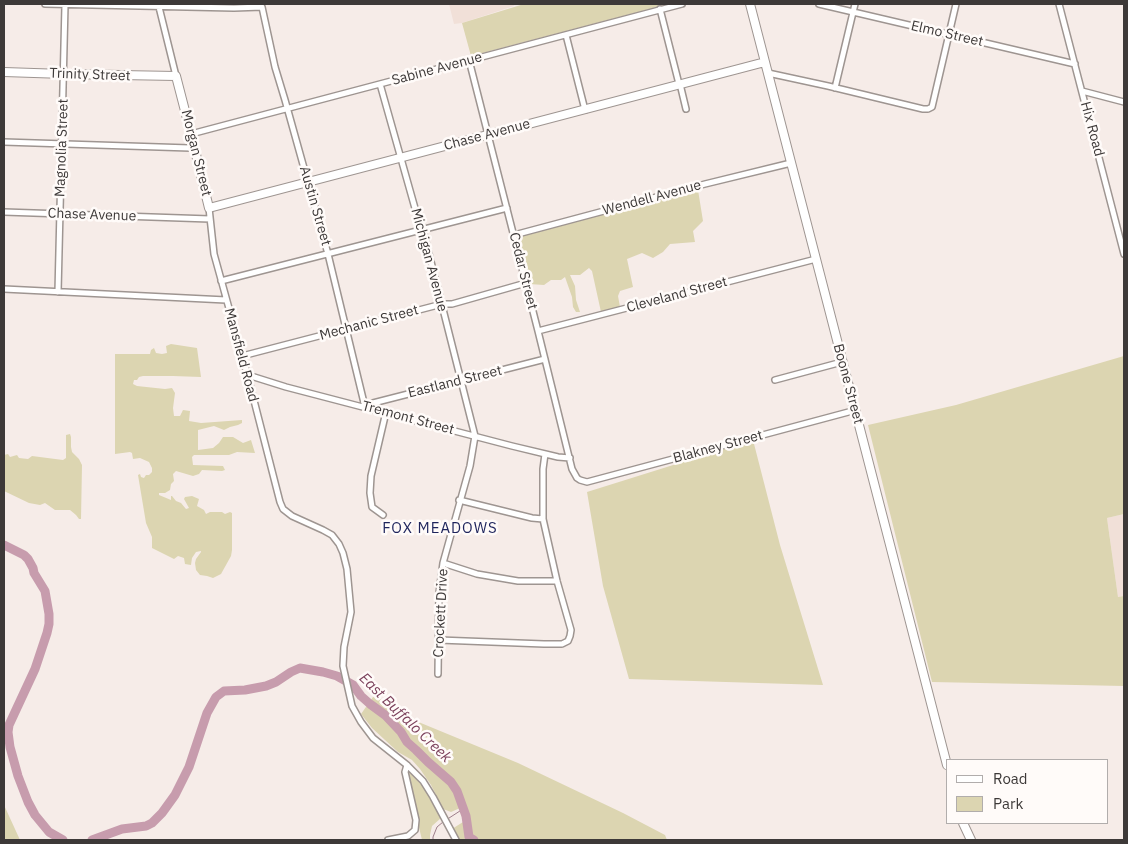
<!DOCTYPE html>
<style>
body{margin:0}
#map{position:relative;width:1128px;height:844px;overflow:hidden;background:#f6ece8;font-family:"IBM Plex Sans",sans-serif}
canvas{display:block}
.frame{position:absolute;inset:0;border:5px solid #3d3938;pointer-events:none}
.legend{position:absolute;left:946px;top:759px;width:162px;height:65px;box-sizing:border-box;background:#fffbf9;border:1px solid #b1adac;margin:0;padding:6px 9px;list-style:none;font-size:15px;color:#3d3938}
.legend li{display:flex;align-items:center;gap:10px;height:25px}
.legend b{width:25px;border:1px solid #b1adac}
</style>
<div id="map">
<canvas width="1128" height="844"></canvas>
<div class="frame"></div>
<ul class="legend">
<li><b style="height:6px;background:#fff"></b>Road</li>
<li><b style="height:14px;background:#dcd5b1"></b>Park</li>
</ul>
</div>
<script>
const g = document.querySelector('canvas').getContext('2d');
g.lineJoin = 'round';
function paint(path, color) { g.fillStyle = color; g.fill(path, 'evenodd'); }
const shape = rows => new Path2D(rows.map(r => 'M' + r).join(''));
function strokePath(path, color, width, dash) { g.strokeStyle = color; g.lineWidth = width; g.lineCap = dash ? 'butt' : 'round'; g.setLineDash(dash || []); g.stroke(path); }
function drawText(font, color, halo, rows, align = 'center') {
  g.font = font + ' "IBM Plex Sans",sans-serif'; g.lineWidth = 5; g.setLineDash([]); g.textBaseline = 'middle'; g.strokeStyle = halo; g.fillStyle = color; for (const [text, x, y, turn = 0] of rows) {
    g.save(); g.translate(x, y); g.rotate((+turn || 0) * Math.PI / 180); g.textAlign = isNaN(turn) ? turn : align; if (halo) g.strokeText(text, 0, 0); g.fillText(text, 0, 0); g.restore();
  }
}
paint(shape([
 [449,4,513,4,514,6,462,23,454,24],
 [1124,514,1124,596,1118,597,1107,518]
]), '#f1e0d8');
paint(shape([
 [524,4,669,4,471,56,462,23],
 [698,190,703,221,693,231,695,242,670,244,663,252,653,258,642,253,627,259,633,287,620,291,618,296,620,307,601,312,592,271,589,268,580,275,570,275,575,286,576,300,580,312,576,312,573,307,572,297,565,277,561,280,551,280,544,285,529,284,518,242,517,240,520,235,642,203],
 [171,344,197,348,201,377,173,376,143,376,139,377,137,380,134,380,133,384,137,386,165,389,172,388,175,393,173,408,174,416,180,416,183,410,190,411,189,421,201,423,242,420,242,423,238,425,230,427,224,430,214,426,198,430,198,450,213,448,219,443,223,437,233,437,243,443,251,440,255,453,237,452,229,455,194,455,192,457,193,465,223,466,225,470,222,471,202,470,199,474,193,476,176,471,173,474,174,481,171,484,170,490,165,493,159,493,159,495,171,500,171,496,172,496,176,501,181,503,186,509,189,508,184,499,185,497,192,496,199,499,197,506,204,510,206,514,210,512,222,512,225,514,230,512,232,513,232,550,231,556,221,574,213,578,207,576,200,575,196,570,195,563,196,559,201,552,201,551,196,552,192,558,191,565,185,564,184,558,178,556,174,559,152,548,152,537,146,523,138,475,140,474,141,477,144,478,146,475,149,475,152,472,152,468,149,462,140,458,133,459,132,453,130,452,115,454,115,354,150,354,151,350,154,348,156,353,162,354,167,353,166,346],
 [1124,356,1124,514,1107,518,1118,597,1124,596,1124,686,932,682,868,425,956,405],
 [70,434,71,437,71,447,72,452,79,459,82,465,81,519,79,519,76,515,70,510,55,510,45,503,40,505,29,503,4,491,4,455,8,454,10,457,17,455,19,458,28,459,32,456,63,460,66,458,66,435],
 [753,440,780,545,823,685,629,679,603,586,587,492],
 [373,697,381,699,400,712,416,721,518,763,623,813,665,835,667,840,458,840,452,829,463,822,460,808,451,812,443,809,431,785,420,769,412,760,398,752,372,728,361,714],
 [409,773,413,775,428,793,441,818,432,826,430,835,430,840,422,840,407,777],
 [4,805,20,840,4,840]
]), '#dcd5b1');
strokePath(shape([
 [446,820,463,809],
 [433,840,433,837,437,827,443,822]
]), '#9e7e8a', 1);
strokePath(shape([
 [4,545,24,555,28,559,33,568,34,573,45,591,49,614,49,624,47,633,35,669,9,725,8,732,10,747,18,776,28,802,35,815,49,832,63,840],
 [92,840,122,829,146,826,152,823,162,813,175,795,189,767,207,713,216,697,224,691,245,690,266,686,276,682,291,672,300,668,323,672,337,676,353,685,361,696,370,704,385,715,401,732,407,742,416,750,428,762,451,782,457,791,466,816,469,837,474,840]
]), '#c79cad', 9);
const street = shape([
 [45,4,234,8,262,7,275,67,285,100,328,254,365,407,373,403,545,359],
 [819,4,1075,64],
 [1059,4,1124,254],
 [159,7,176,76],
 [660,9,679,84],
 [566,35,585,110],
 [469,60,538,331,572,469,577,478,580,480,587,482,856,410],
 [768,73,828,86,923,109,928,109,932,107,956,4],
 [380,84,420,226,424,234,475,436,470,466,443,563,439,593,438,674],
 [680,84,686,109],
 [835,88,855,4],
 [1082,91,1124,102],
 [191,134,682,4],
 [4,142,190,148,194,147],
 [209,208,214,254,248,377,280,502,283,509,292,516,323,530,332,535,339,544,343,553,347,569,351,612,344,647,343,666,352,706,361,722,373,738,407,765,423,781,433,797,456,840],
 [4,212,210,219],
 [514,235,705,184,791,163],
 [221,281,507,208],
 [4,289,226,300],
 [58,292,65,5],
 [538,331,816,259],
 [242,356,442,304,452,304,526,283],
 [248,377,251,376,286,387,512,446,558,457,570,458],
 [775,380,842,362],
 [459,500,532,518,543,519],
 [383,515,372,507,370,493,371,476,386,412],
 [443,563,477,574,518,581,557,581],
 [439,640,544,644,562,644,568,641,570,636,571,630,557,581,543,519,543,469,545,454],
 [388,840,408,836,415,830,416,820,405,772,407,765]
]);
const secondary = shape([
 [750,4,947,765],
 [4,72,64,74,176,76,191,134,209,208,765,62],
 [963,823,971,840]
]);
strokePath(street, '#9e9591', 8);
strokePath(secondary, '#9e9591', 10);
strokePath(street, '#fff', 5);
strokePath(secondary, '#fff', 8);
drawText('14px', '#3d3938', '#fffbf9', [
 ["Elmo Street",947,34,13],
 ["Sabine Avenue",437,69,-15],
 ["Trinity Street",90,75,2],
 ["Hix Road",1092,129,75],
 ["Chase Avenue",487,135,-15],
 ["Magnolia Street",62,148,-88],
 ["Morgan Street",196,153,76],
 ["Wendell Avenue",652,198,-15],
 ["Austin Street",315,206,74],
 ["Chase Avenue",92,215,2],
 ["Michigan Avenue",429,260,75],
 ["Cedar Street",523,271,76],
 ["Cleveland Street",677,295,-15],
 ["Mechanic Street",369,323,-15],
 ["Mansfield Road",241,355,75],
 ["Eastland Street",455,382,-14],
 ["Boone Street",848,384,75],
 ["Tremont Street",408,418,15],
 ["Blakney Street",718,447,-15],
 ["Crockett Drive",441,613,-87]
]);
g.letterSpacing = '1px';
drawText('15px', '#1e245c', '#fffbf9', [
 ["FOX MEADOWS",440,529]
]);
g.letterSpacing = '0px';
drawText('italic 15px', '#7c425c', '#fffbf9', [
 ["East Buffalo Creek",405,718,44]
]);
</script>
